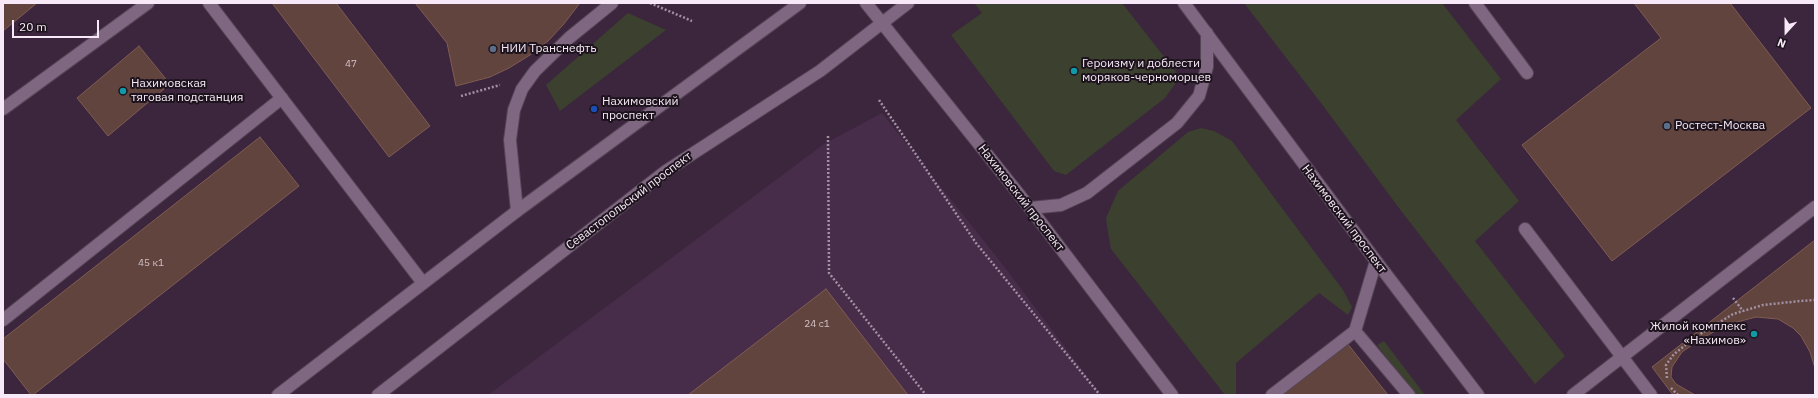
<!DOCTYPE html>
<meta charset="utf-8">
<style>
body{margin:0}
#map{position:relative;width:1818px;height:398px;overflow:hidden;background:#3b263d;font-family:"IBM Plex Sans",sans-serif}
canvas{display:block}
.frame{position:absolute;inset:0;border:4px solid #f7e9f7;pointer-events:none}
.north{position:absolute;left:1766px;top:12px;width:40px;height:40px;-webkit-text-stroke:3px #1d131d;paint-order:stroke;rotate:201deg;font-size:11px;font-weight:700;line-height:16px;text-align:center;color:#f7e9f7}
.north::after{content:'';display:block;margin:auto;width:14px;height:18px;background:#f7e9f7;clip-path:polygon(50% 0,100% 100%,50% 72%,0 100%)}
.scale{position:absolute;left:12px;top:20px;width:87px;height:18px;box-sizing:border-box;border:2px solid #f7e9f7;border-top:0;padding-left:5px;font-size:12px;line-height:14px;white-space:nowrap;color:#f7e9f7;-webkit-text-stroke:3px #1d131d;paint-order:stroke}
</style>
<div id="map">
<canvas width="1818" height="398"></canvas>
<div class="frame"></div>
<div class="north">N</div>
<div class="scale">20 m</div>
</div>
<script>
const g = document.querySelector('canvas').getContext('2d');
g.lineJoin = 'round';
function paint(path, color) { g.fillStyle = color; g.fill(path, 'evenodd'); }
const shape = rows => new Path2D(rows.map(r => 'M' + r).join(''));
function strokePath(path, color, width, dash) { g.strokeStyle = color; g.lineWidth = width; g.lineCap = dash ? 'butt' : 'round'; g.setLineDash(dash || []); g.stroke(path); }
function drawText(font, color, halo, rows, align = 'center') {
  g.font = font + ' "IBM Plex Sans",sans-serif'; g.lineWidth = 4; g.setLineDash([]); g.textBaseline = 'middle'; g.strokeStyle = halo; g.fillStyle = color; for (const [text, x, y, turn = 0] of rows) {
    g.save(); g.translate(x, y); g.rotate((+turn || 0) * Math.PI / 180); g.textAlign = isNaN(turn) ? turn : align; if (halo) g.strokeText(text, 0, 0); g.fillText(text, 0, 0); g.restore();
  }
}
paint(shape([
 [882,113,1003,265,1101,395,488,395,824,144]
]), '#482d4a');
paint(shape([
 [974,3,1122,3,1180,77,1165,98,1066,175,1054,171,951,35,982,13],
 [1244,3,1442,3,1501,79,1456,120,1519,201,1475,241,1565,356,1535,384,1402,212,1321,103],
 [628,13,666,30,560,111,546,85],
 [1201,128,1214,131,1232,141,1343,290,1352,307,1348,315,1319,293,1236,363,1236,395,1225,395,1111,249,1108,232,1106,218,1118,191,1188,132],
 [1384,341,1425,395,1414,395,1377,345]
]), '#3c402e');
const building = shape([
 [3,3,37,3,3,31,3,3],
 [272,3,336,3,430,126,389,157,272,3],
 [415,3,580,3,563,25,548,41,530,55,509,68,490,77,456,86,447,43,415,3],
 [1634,3,1730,3,1811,108,1612,261,1522,145,1661,38,1634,3],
 [139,46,170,84,108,136,77,98,139,46],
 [260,137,299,186,33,395,31,395,3,359,3,339,260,137],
 [1815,240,1815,395,1673,395,1652,367,1815,240],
 [826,289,908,395,688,395,826,289],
 [1756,317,1778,319,1793,328,1801,336,1810,352,1815,368,1815,395,1695,395,1676,384,1671,377,1672,367,1682,352,1701,339,1717,330,1737,322,1756,317],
 [1347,343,1388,395,1282,395,1347,343]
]);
paint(building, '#61443d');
strokePath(building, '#805c53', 1);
const lane = shape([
 [209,3,423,283],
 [1475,3,1527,73],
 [3,109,148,3],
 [517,211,510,140,514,110,522,89,535,71,569,38,612,3],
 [1525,229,1651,395],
 [3,320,282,98],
 [1355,331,1409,395],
 [1272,395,1355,331,1376,261],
 [1573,395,1815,207]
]);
const secondary = shape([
 [866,3,1030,208,1172,395],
 [1184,3,1376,261,1478,395],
 [1030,208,1061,205,1087,193,1177,123,1199,96,1207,67,1207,33],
 [278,395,517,211,800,3],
 [378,395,666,171,820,71,908,3]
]);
strokePath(lane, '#554356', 14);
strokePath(secondary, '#554356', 14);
strokePath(shape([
 [650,3,692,21],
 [461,96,500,85],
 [879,100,976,243,1100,395],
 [828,136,829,273,926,395],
 [1733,298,1743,311],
 [1667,378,1666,365,1674,354,1697,336,1733,314,1763,305,1800,301,1815,300],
 [1671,388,1678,395]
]), '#a290a3', 2.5, [2, 2]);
strokePath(lane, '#7f6781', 12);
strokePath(secondary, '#7f6781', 12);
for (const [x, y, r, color] of [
 [493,49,4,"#5c6f8a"],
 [1074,71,4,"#0f9aa8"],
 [123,91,4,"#0f9aa8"],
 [594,109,4,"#1a4fb4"],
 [1667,126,4,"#5c6f8a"],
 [1754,334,4,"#0f9aa8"]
]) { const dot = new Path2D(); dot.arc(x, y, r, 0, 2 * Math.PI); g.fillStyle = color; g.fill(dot); strokePath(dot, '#1d131d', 1.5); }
drawText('10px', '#d2c0c8', null, [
 ["47",351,64],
 ["45 к1",151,263],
 ["24 с1",817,324]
]);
drawText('12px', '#f7e9f7', '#1d131d', [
 ["НИИ Транснефть",501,49],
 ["Героизму и доблести",1082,64],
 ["моряков-черноморцев",1082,78],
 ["Нахимовская",131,84],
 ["тяговая подстанция",131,98],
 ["Нахимовский",602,102],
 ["проспект",602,116],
 ["Ростест-Москва",1675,126],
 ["Жилой комплекс",1746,327,"right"],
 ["«Нахимов»",1746,341,"right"]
], 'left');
drawText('12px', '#f7e9f7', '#1d131d', [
 ["Нахимовский проспект",1021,198,52],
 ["Севастопольский проспект",629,201,-37],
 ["Нахимовский проспект",1344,219,53]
]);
</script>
